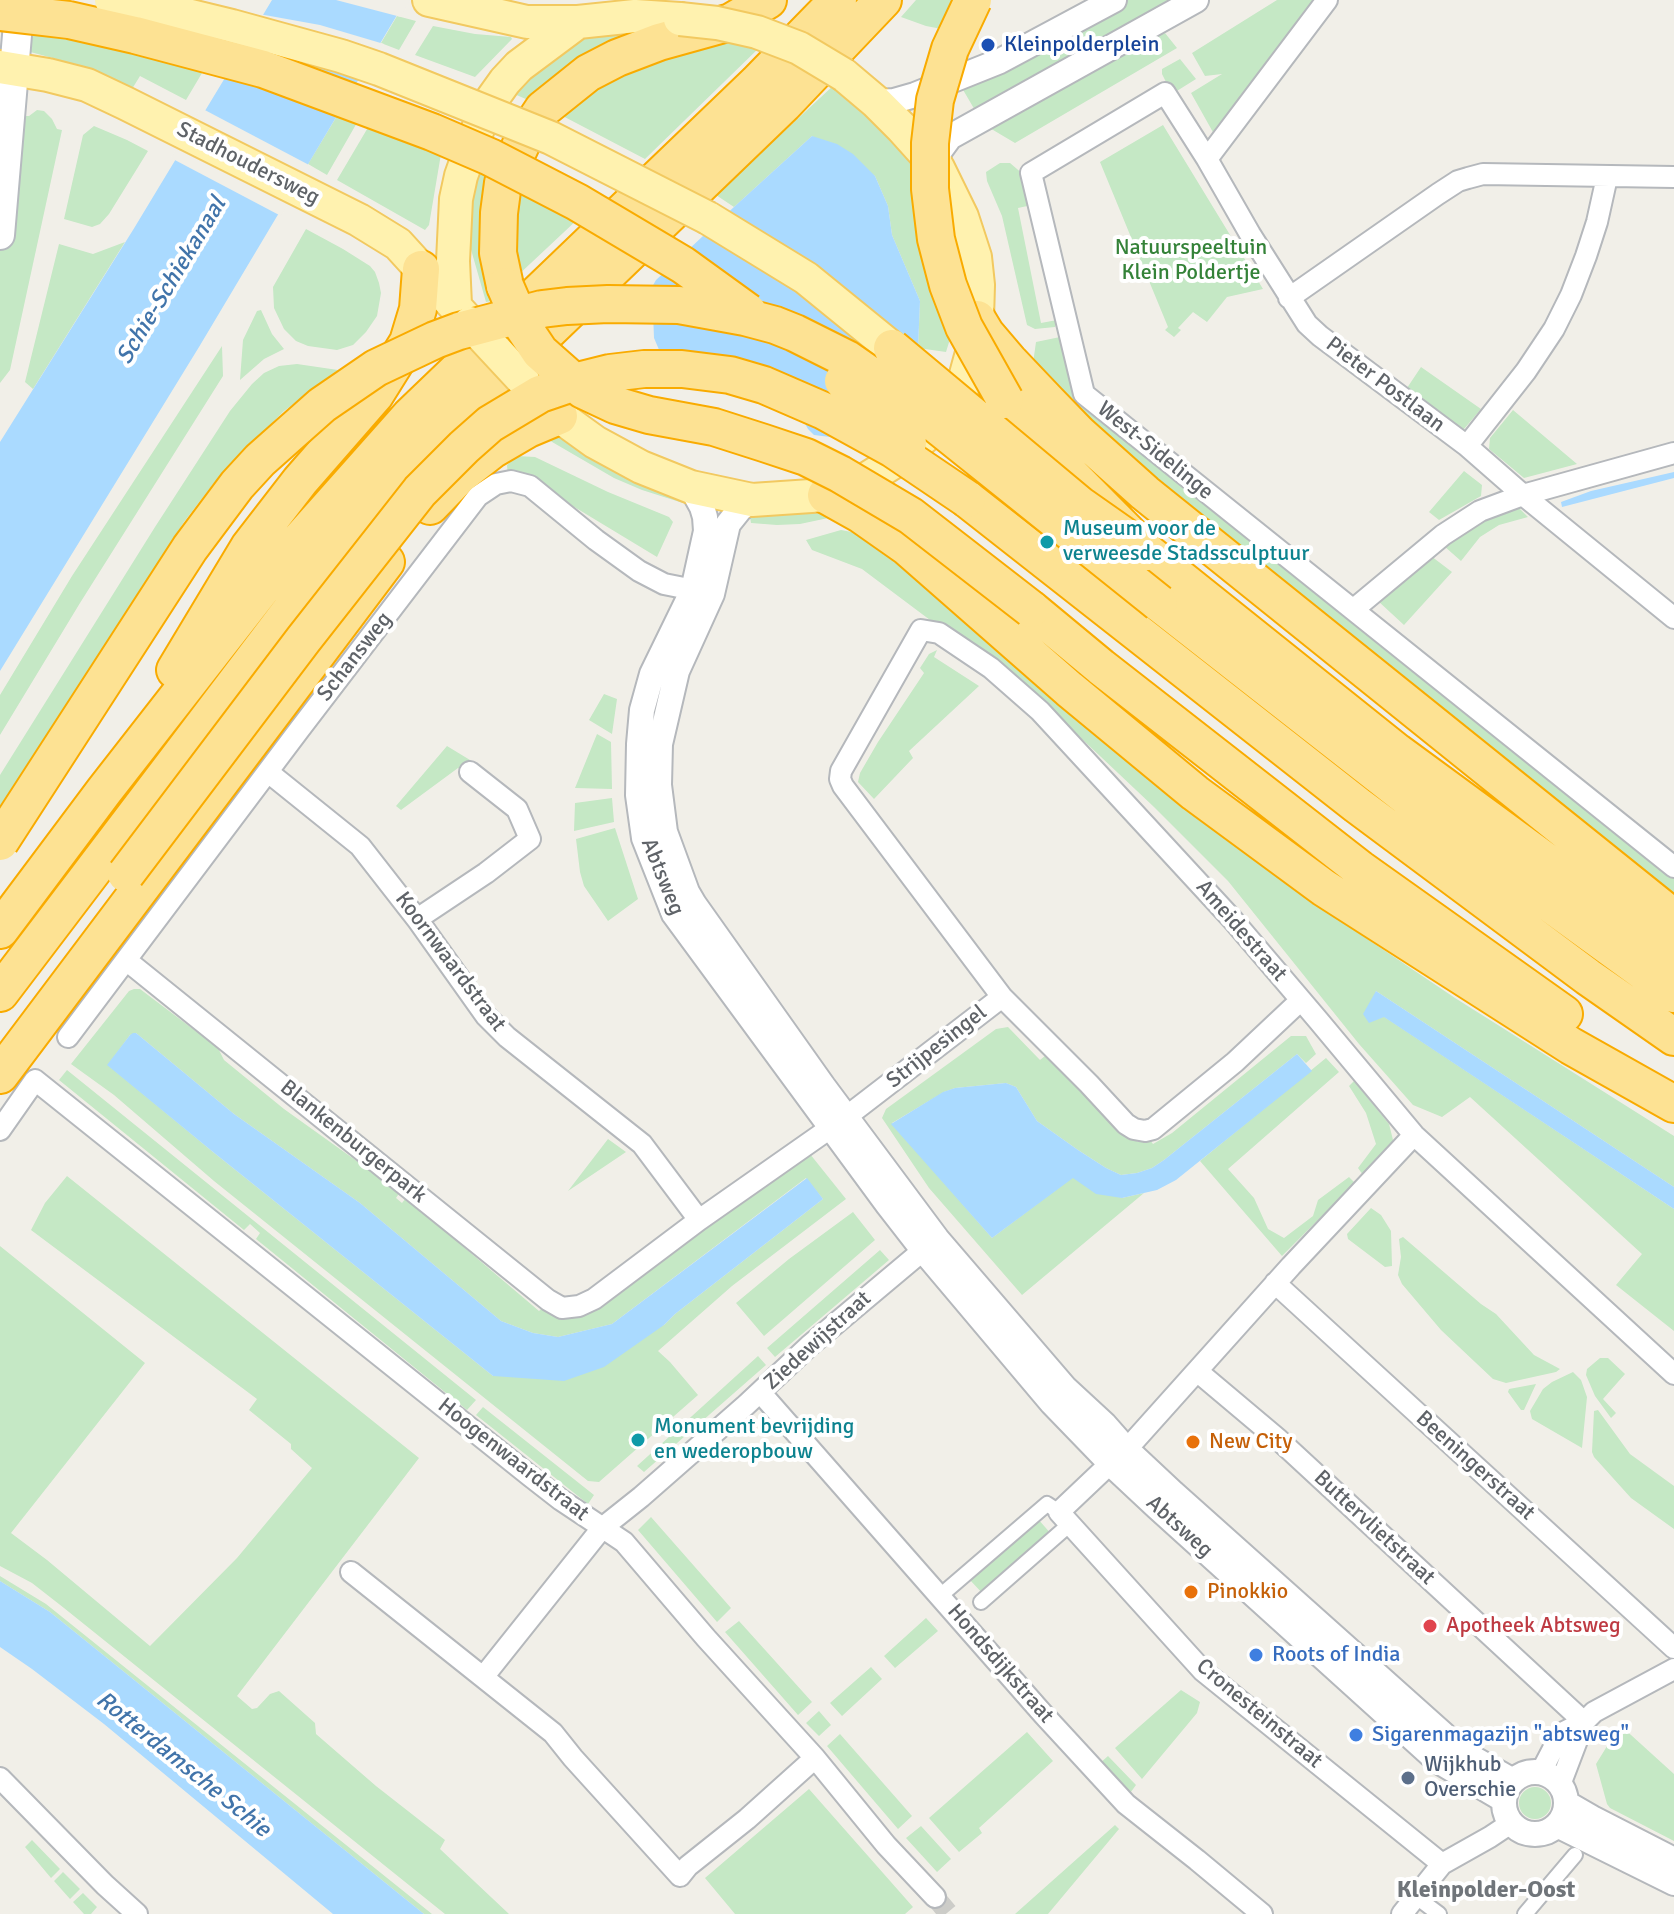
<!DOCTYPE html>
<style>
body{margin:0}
canvas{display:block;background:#f1efe8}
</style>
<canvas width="1674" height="1914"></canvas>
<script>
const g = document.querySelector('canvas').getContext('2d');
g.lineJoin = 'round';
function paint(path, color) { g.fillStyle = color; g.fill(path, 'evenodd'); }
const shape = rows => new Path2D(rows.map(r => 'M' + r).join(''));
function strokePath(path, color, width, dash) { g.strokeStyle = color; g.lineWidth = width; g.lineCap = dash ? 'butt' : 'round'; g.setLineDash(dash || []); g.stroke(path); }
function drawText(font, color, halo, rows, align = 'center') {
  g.font = font + ' Signika,sans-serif'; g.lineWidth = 8; g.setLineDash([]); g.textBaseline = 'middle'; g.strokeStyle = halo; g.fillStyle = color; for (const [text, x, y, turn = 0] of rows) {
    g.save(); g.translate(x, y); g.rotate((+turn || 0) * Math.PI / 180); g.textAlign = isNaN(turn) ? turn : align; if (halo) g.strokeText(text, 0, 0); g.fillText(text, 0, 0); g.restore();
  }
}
paint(shape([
 [916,0,961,0,947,30,926,26,901,17],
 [1126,0,1178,0,976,112,962,88],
 [1277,0,1321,0,1214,134,1191,93,1222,74,1205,76,1192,53],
 [397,16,416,21,399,50,381,43],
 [433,26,475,34,511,37,512,39,475,77,415,55],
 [653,26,586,53,560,71,528,100,505,90,576,39,602,31],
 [26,31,81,39,205,68,186,100,140,76,132,89,86,67,23,50],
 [721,32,762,45,645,159,557,113,590,84],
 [1165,33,1177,48,1015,143,983,124,1072,75],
 [1180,59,1196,79,1172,94,1162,74,1162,69],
 [835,84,914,157,963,342,950,339,946,352,918,348,920,301,892,235,888,206,875,176,812,136,734,207,716,195],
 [343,106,362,114,327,175,308,164],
 [37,110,44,111,52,119,57,129,62,130,10,370,0,383,0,249,26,116,29,116],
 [373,119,442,148,429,225,425,230,337,180],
 [1163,125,1263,289,1227,297,1207,322,1193,312,1178,328,1181,330,1174,337,1165,330,1168,327,1100,162],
 [94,126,127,140,148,151,109,214,100,224,92,227,64,219,83,135],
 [1000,163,1010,163,1024,175,1032,205,1018,208,1041,323,1057,320,1055,327,1035,329,1027,325,1002,216,987,181,986,172],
 [476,164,488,170,492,301,486,302,470,246,465,215],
 [517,184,579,218,515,278],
 [306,229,343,249,370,266,375,272,379,283,381,293,377,316,366,332,353,345,337,350,308,346,296,341,284,329,274,308,273,287],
 [125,242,33,389,25,382,59,244,93,254],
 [261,310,272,334,284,349,264,359,240,380,243,340,257,311],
 [1060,337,1076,396,1204,504,1674,879,1674,896,1171,491,1032,370,1036,342],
 [222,346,223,376,80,603,0,735,0,695,72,576],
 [297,364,338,370,284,411,241,454,213,484,184,522,0,807,0,775,155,527,230,411,252,384,264,373,279,366],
 [1421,367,1481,409,1464,429,1454,429,1405,391],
 [1513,410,1577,464,1524,478,1489,449,1490,438],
 [555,432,686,499,686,504,642,490,614,478,547,439],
 [517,456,535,457,608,492,669,517,673,522,657,557,576,508,526,481,508,478,507,465],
 [1464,471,1482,485,1481,496,1439,520,1429,512],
 [818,507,833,517,800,524,777,525,751,523,750,517,753,513],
 [1518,507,1528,517,1499,525,1480,537,1461,561,1444,546,1469,529,1497,515],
 [841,530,862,534,872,532,917,580,1039,689,1184,808,1270,871,1357,932,1455,998,1674,1136,1674,1187,1376,991,1369,1022,1383,1016,1674,1209,1674,1331,1616,1285,1642,1254,1470,1097,1442,1117,1413,1105,1359,1044,1228,881,1154,807,1029,689,934,623,862,569,812,550,806,540],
 [1431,556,1452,572,1404,625,1378,601],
 [937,650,934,657,979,686,909,751,913,758,874,799,858,782,860,773,878,742,924,673,920,668,929,654],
 [604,694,617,699,612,734,589,720],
 [597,734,611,742,612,789,575,788],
 [447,746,470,760,464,769,458,768,401,810,396,806],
 [612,798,614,822,574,831,575,803],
 [615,828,638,899,608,921,584,886,580,872,576,839],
 [134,989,140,989,218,1048,224,1060,284,1109,400,1192,396,1198,402,1203,406,1198,539,1311,544,1306,562,1318,581,1317,805,1154,810,1154,846,1199,732,1286,658,1351,670,1362,698,1395,599,1482,588,1481,214,1181,114,1095,71,1064,129,991],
 [136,1033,234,1114,360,1203,501,1321,533,1333,558,1337,612,1324,806,1178,823,1199,675,1314,664,1325,493,1376,213,1152,108,1065,130,1035],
 [1008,1027,1040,1060,1045,1056,1126,1137,1139,1142,1150,1140,1153,1144,1172,1133,1291,1036,1306,1036,1316,1054,1306,1063,1297,1054,1164,1160,1152,1168,1137,1173,1121,1175,1106,1168,1078,1150,1037,1121,1016,1087,1006,1083,955,1088,944,1092,892,1123,992,1238,1073,1177,1122,1198,1144,1193,1022,1295,929,1188,882,1118,886,1109,996,1029],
 [1326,1058,1339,1072,1228,1169,1254,1198,1268,1229,1284,1238,1313,1216,1318,1200,1349,1177,1355,1183,1282,1256,1200,1161],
 [67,1070,476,1400,467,1410,256,1239,260,1233,250,1224,244,1230,59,1080],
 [1354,1081,1389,1124,1394,1144,1363,1175,1358,1168,1376,1144,1366,1113,1349,1086],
 [608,1139,626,1152,568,1191],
 [67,1176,419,1458,237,1696,252,1709,257,1708,270,1694,279,1691,315,1723,316,1734,376,1786,445,1840,440,1849,509,1914,445,1914,64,1608,32,1583,0,1566,0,1246,145,1363,11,1533,47,1560,150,1646,237,1558,312,1468,291,1449,291,1444,249,1410,257,1399,31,1230,45,1203],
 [1371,1208,1381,1215,1391,1231,1392,1266,1385,1267,1348,1239,1347,1234],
 [853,1212,875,1240,764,1336,736,1303,789,1259],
 [1403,1237,1481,1304,1496,1314,1534,1355,1560,1369,1556,1372,1506,1383,1493,1379,1441,1330,1402,1284,1398,1275,1401,1257,1399,1239],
 [880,1250,889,1260,775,1357,767,1348],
 [758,1356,766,1365,644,1472,637,1466],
 [1600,1358,1608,1358,1625,1374,1603,1399,1616,1413,1611,1418,1595,1396,1586,1375,1587,1369],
 [1573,1372,1581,1380,1587,1397,1582,1448,1532,1419,1530,1411,1543,1389,1552,1382],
 [1536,1384,1524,1410,1521,1410,1508,1392,1509,1389],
 [483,1407,594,1495,588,1504,476,1415],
 [1598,1410,1630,1454,1674,1486,1674,1529,1631,1498,1594,1457,1592,1452,1594,1411],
 [651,1517,731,1608,717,1622,638,1530],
 [1038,1519,1052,1535,984,1595,969,1579],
 [0,1576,46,1604,432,1914,424,1914,50,1612,0,1581],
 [926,1618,938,1631,895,1668,884,1656],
 [739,1621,812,1702,798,1715,725,1632],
 [871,1667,882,1679,842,1716,830,1703],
 [1181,1690,1200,1702,1197,1713,1142,1779,1115,1748],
 [819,1711,831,1725,819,1736,806,1723],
 [1620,1725,1674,1774,1674,1841,1610,1808,1607,1804,1596,1764],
 [1027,1732,1053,1761,979,1828,982,1833,959,1852,929,1818],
 [840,1734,912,1816,898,1829,827,1746],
 [1108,1756,1136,1785,1128,1796,1099,1764],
 '1519 1803a16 16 0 1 1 32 0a16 16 0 1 1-32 0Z',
 [809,1789,913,1907,905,1914,735,1914,705,1878],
 [1115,1825,1119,1829,1048,1914,1015,1914],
 [921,1826,951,1859,937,1872,906,1838],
 [32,1840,60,1869,51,1878,25,1847],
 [63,1872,80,1889,70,1899,54,1881],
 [83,1893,97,1907,91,1914,84,1914,73,1902]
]), '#c5e8c5');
paint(shape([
 [272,0,406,0,199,347,0,671,0,442,133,230],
 [812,136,837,144,853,154,875,176,888,206,892,235,920,301,918,348,830,437,814,435,808,429,803,420,660,352,654,338,652,287,656,280,734,207],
 [1674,472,1674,478,1562,507,1561,502,1591,491],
 [1376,991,1674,1187,1674,1209,1384,1017,1369,1023,1363,1014],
 [133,1033,136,1033,234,1114,360,1203,501,1321,533,1333,558,1337,612,1324,807,1178,823,1199,675,1314,664,1325,604,1367,564,1381,493,1376,213,1152,107,1065,130,1035],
 [1297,1054,1312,1071,1176,1180,1157,1190,1122,1198,1096,1194,1073,1178,992,1238,891,1124,943,1092,955,1088,1006,1083,1016,1087,1037,1121,1078,1150,1106,1168,1121,1175,1137,1173,1152,1168,1164,1160],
 [0,1581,50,1612,424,1914,333,1914,104,1724,32,1669,0,1647]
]), '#aadaff');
paint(shape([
 [336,0,410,0,401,17],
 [259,14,320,25,384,44,368,73,244,39],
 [201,108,311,166,281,216,171,158]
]), '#f1efe8');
strokePath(shape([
 [935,1897,949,1914]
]), '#ccccc8', 20, [20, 10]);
const pedestrian = shape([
 [940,1596,1047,1504,1059,1512],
 [981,1602,1070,1524],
 [1415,1896,1439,1914],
 [1525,1914,1575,1855]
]);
const minor = shape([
 [1207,159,1327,0],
 [1289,298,1438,194,1458,181,1468,178,1483,174,1674,177],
 [1467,446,1526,371,1554,329,1571,295,1586,256,1597,222,1607,177],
 [1354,609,1443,535,1480,511,1523,495,1674,453],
 [1674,618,1523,495,1467,446,1320,336,1307,324,1250,234,1207,159,1165,93,1031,173,1084,394,1674,867],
 [268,772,360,846,417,919,486,1016,507,1037,642,1144,699,1220],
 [417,919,486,873,530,839,517,809,470,772],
 [126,960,548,1300,562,1308,579,1306,594,1299,699,1220,846,1117,1002,997],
 [1301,1000,1235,1062,1153,1129,1145,1131,1134,1129,1126,1124,1089,1084,1002,997,843,786,840,779,841,771,921,630,939,633,991,668,1040,711,1232,919,1301,1000,1318,1020,1414,1135,1674,1374],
 [68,1037,299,730,478,496,496,484,511,481,530,486,596,540,639,571,664,584,704,592],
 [0,1130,35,1080,530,1476,561,1500,624,1542,706,1638,815,1758,886,1845,935,1897],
 [1414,1135,1291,1266,1135,1440,1059,1512,1203,1671,1442,1864],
 [1275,1283,1674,1648],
 [1197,1371,1279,1440,1584,1722],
 [760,1392,1043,1714,1126,1804,1197,1860,1262,1914],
 [351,1572,553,1733,573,1758,680,1876,688,1866,747,1819,815,1758],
 [484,1676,602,1528,641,1497,746,1405,809,1346,933,1242],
 [1541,1772,1554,1747,1564,1732,1584,1722,1594,1712,1674,1669],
 [0,1778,105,1885,137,1914],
 [1560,1785,1584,1722],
 [1402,1914,1442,1864,1490,1837,1511,1823]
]);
const tertiary = shape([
 [876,102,894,101,915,95,1000,61,1114,0],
 [938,166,939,152,950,137,1196,0],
 [691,487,702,507,705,517,706,531,693,590,652,674,642,710,639,744,638,795,644,838,674,914,888,1205,923,1250,1052,1403,1111,1464,1157,1507,1438,1761,1504,1800],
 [752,500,740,509,728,524,712,594,677,671,660,744,659,785,665,832,687,892,694,904,823,1086,937,1239,1065,1388,1104,1424,1126,1449,1173,1493,1445,1736,1476,1760,1513,1781],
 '1504 1803a31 31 0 1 1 62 0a31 31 0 1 1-62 0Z',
 [1566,1803,1592,1818,1674,1860],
 [1557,1825,1674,1883]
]);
const secondary = shape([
 [0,235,20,0]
]);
const primary = shape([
 [429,0,527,22,578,22,635,16,680,19],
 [0,67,48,75,87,85,125,103,359,220,398,244,470,323],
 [708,218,806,278,892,348],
 [455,305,453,261,456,199,461,176,480,123,490,102,505,81,519,66,578,22],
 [542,399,559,416,595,442,641,467,691,487,752,500,826,495,868,478,897,460,931,431,962,389,973,349,977,319,978,285,975,257,962,217,938,168,902,128,876,102,844,75]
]);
const motorway = shape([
 [505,286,498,253,499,213,503,183,525,136,543,109,588,73,617,58,659,42,731,22,768,0],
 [977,319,986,334,1009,361,1047,401,1079,434,1145,493,1674,918],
 [1005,400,1043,447,1147,552,1397,752,1674,955],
 [826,495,860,514,907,547,1069,689,1195,793,1324,888,1571,1046,1674,1104],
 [967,499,1357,805,1588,977,1674,1037],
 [430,506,460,475,492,450,528,429,559,416],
 [1159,603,1454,834,1674,994],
 [1031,609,1101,667,1360,869,1564,1014],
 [175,670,249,547,300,481,375,395,408,342,418,309,421,269],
 [0,930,104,791,299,541,410,416,757,83,838,0],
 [0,993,319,573,397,481,441,434,784,104,883,0],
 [0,1075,386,562]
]);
strokePath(pedestrian, '#b5b8bc', 18);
strokePath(minor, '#b5b8bc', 24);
strokePath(tertiary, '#b5b8bc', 28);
strokePath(secondary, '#b6babf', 32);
strokePath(primary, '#f2c960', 36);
strokePath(motorway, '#f9ab00', 40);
strokePath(pedestrian, '#fff', 14);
strokePath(minor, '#fff', 20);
strokePath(tertiary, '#fff', 24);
strokePath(secondary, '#fff', 28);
strokePath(primary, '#fff2af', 32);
strokePath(motorway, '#fde293', 36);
const primaryBridge = shape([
 [111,0,162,9,232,26,341,56,379,69,551,138,708,218],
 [680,19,717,23,757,32,799,48,844,75],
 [470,323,523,380]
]);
const motorwayBridge = shape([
 [973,0,950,49,935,100,930,143,930,189,936,239,948,285,964,327,1005,400],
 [0,12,69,20,135,35,263,69,432,132,490,157,577,202,683,265,748,312],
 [505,286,522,325,540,352,583,390,615,405,649,415,714,427,764,443,806,457,840,474,911,516,1031,609],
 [892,348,1080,505,1147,552],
 [843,381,908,443],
 [0,842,190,548,237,485,260,460,322,405,376,368,435,340,459,331,542,309,567,306,608,304,679,305,745,317,775,325,795,333,847,359,903,398,1159,603],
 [126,874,303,640,420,491,464,447,490,424,540,394,578,381,610,373,644,369,682,369,730,375,764,385,824,411,893,449,967,499]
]);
strokePath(primaryBridge, '#f2c960', 36, []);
strokePath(motorwayBridge, '#f9ab00', 40, []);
strokePath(primaryBridge, '#fff2af', 32);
strokePath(motorwayBridge, '#fde293', 36);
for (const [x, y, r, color] of [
 [988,45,8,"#1a4fb4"],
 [1047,542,8,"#0f9aa8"],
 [638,1440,8,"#0f9aa8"],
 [1193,1442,8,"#e8710a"],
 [1191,1592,8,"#e8710a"],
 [1430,1626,8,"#e0444e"],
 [1256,1655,8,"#3f7fe0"],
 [1356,1735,8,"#3f7fe0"],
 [1408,1778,8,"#5c6f8a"]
]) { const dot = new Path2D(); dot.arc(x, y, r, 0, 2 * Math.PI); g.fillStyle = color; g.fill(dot); strokePath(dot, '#fff', 3); }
drawText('22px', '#164399', '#fff', [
 ["Kleinpolderplein",1004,45]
], 'left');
drawText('22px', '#5f6368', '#fff', [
 ["Stadhoudersweg",248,164,27],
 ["Pieter Postlaan",1385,385,37],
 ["West-Sidelinge",1155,451,39],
 ["Schansweg",355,657,-52],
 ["Abtsweg",662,877,68],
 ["Ameidestraat",1241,931,49],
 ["Koornwaardstraat",450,962,53],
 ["Strijpesingel",937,1047,-38],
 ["Blankenburgerpark",353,1142,39],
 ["Ziedewijstraat",818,1341,-42],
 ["Hoogenwaardstraat",513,1460,38],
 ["Beeningerstraat",1475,1466,42],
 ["Abtsweg",1179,1527,42],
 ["Buttervlietstraat",1374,1528,43],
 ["Hondsdijkstraat",1000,1664,49],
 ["Cronesteinstraat",1259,1714,40]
]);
drawText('22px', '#348238', '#fff', [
 ["Natuurspeeltuin",1191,248],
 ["Klein Poldertje",1191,273]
]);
drawText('22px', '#0d838f', '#fff', [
 ["Museum voor de",1063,529],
 ["verweesde Stadssculptuur",1063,554],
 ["Monument bevrijding",654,1427],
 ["en wederopbouw",654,1452]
], 'left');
drawText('22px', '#c56008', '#fff', [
 ["New City",1209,1442],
 ["Pinokkio",1207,1592]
], 'left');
drawText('22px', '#be3a42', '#fff', [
 ["Apotheek Abtsweg",1446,1626]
], 'left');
drawText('22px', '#366cbe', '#fff', [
 ["Roots of India",1272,1655],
 ["Sigarenmagazijn \"abtsweg\"",1372,1735]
], 'left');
drawText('22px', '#4e5e75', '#fff', [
 ["Wijkhub",1424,1765],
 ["Overschie",1424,1790]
], 'left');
drawText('italic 24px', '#4174aa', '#fff', [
 ["Schie-Schiekanaal",172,281,-59],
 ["Rotterdamsche Schie",183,1765,39]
]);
drawText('bold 24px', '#70757a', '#fff', [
 ["Kleinpolder-Oost",1486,1891]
]);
</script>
